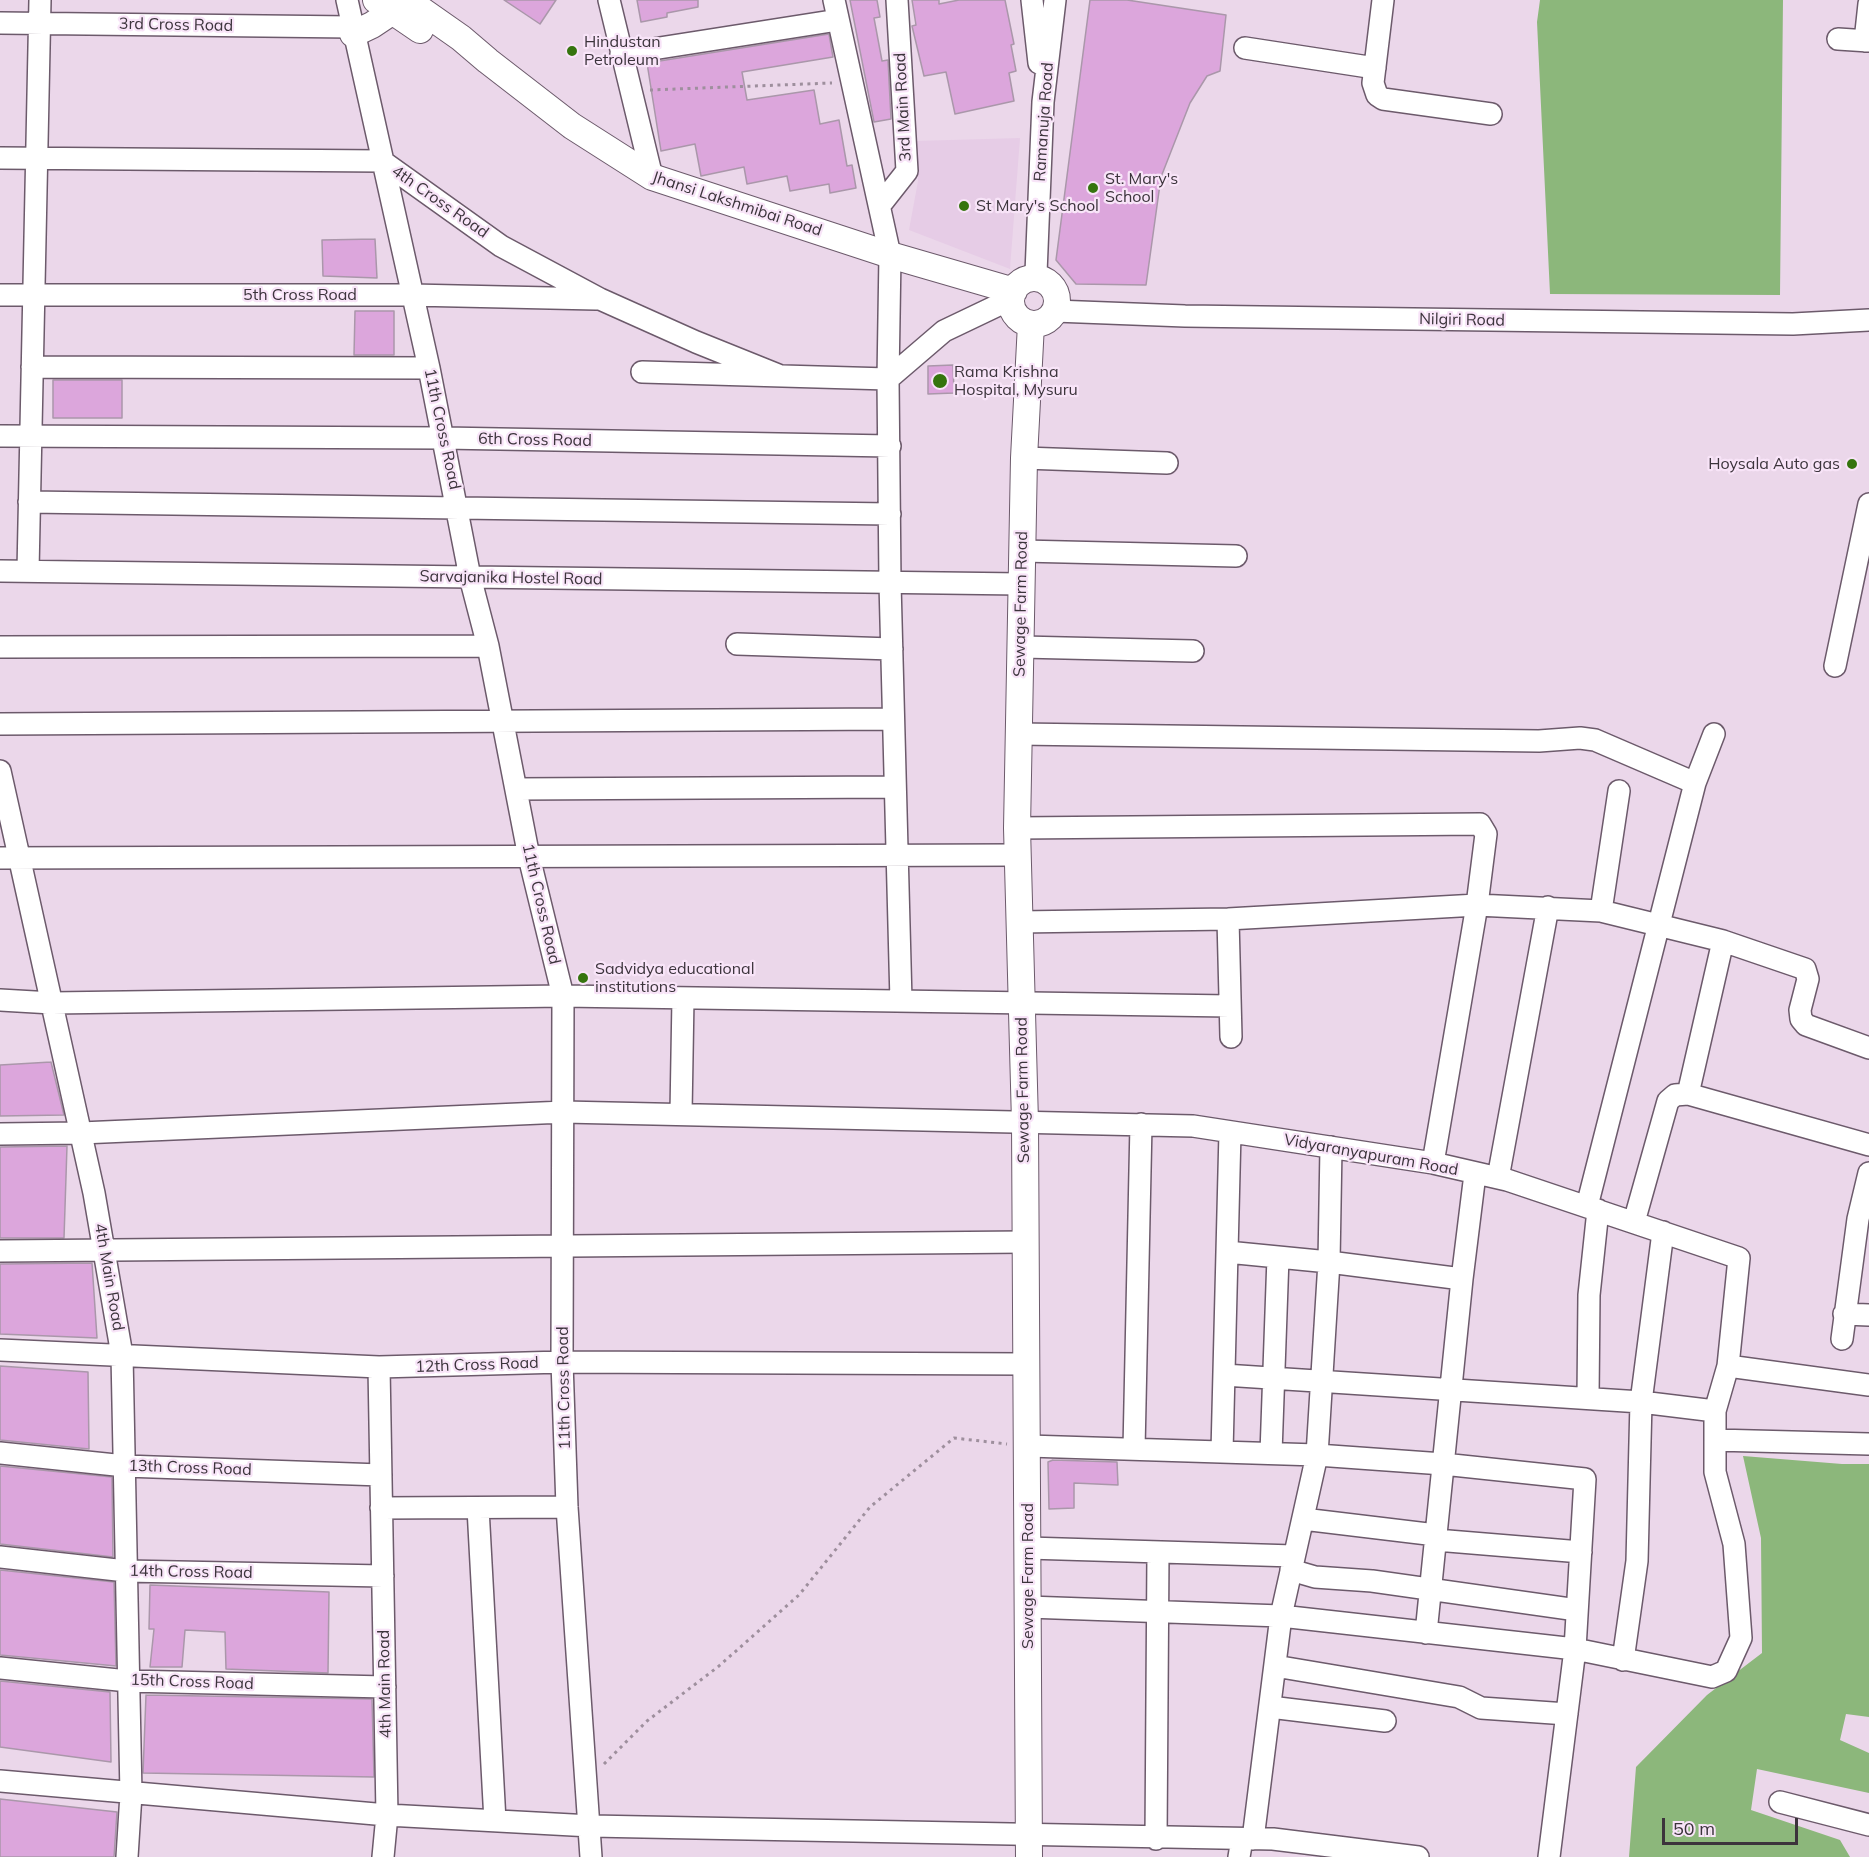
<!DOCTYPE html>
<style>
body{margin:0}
#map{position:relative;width:1869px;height:1857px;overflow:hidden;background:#ebd7ea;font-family:Mulish,sans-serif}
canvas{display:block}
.scale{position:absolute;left:1662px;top:1818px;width:136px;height:27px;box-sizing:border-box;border:3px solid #3c343c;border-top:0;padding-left:8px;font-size:18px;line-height:21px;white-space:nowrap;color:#3c343c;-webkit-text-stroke:4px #f8e4f8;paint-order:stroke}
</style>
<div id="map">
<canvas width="1869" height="1857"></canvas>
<div class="scale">50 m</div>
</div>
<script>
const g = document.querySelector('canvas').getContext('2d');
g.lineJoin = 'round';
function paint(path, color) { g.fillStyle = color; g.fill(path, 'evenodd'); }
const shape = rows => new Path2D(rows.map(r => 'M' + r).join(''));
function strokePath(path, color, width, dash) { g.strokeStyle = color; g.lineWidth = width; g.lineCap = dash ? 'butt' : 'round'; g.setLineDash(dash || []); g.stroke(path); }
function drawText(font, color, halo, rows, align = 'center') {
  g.font = font + ' Mulish,sans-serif'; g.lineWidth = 4.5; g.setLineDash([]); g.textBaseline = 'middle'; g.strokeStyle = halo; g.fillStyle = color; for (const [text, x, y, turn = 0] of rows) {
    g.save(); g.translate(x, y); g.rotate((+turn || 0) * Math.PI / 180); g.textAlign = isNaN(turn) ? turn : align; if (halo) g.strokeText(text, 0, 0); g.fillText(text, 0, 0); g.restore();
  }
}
paint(shape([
 [1020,138,1010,269,909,230,918,181,915,141]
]), '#e6cce6');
paint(shape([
 [1540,0,1783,0,1780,295,1550,294,1537,22],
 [1743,1456,1842,1464,1869,1464,1869,1717,1846,1714,1840,1740,1869,1753,1869,1793,1757,1769,1751,1810,1840,1840,1850,1857,1629,1857,1636,1767,1707,1695,1762,1653,1761,1538]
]), '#8cb77b');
const building = shape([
 [504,0,556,0,540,24,504,0],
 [637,0,698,0,698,7,667,13,667,17,641,22,637,0],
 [850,0,877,0,880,17,874,18,882,61,888,60,891,119,874,122,850,0],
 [912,0,939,0,939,4,959,0,1005,0,1014,44,1011,45,1016,71,1009,73,1014,101,955,114,946,72,924,76,912,26,916,25,912,0],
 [1090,0,1127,0,1226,15,1220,71,1207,76,1190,103,1161,177,1146,285,1076,284,1056,260,1090,0],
 [829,34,833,57,742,72,747,100,814,90,820,124,839,120,847,166,852,165,856,188,830,193,829,184,790,191,787,176,747,184,744,167,701,176,695,144,661,151,647,63,829,34],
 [375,239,377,278,323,276,322,240,375,239],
 [355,311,394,311,394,355,354,355,355,311],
 [953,365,954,393,928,394,928,366,953,365],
 [53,380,122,380,122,418,53,418,53,380],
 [51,1062,64,1115,0,1116,0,1065,51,1062],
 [67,1146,64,1238,0,1238,0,1147,67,1146],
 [92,1263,97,1338,0,1334,0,1264,92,1263],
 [0,1366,88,1372,89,1449,0,1440,0,1366],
 [1053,1460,1117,1462,1118,1485,1074,1483,1074,1508,1049,1509,1048,1462,1053,1460],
 [0,1466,112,1477,113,1557,0,1544,0,1466],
 [0,1570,114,1582,116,1666,0,1655,0,1570],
 [150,1585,329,1592,328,1673,226,1669,225,1632,185,1630,182,1667,150,1667,154,1629,149,1629,150,1585],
 [0,1681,110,1692,111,1762,0,1747,0,1681],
 [146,1695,372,1699,374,1777,143,1773,146,1695],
 [0,1799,117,1812,114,1857,0,1857,0,1799]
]);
paint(building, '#dca6dc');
strokePath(building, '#aa97aa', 1.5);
const minor = shape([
 [347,0,429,368,470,577,488,646,529,857,563,996,562,1362,567,1507,591,1857],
 [609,0,652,177],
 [834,0,890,255,888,379,890,583,901,1001],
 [1032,0,1039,63],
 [1383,0,1373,83,1377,95,1383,99,1491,114],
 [0,23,352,27],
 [1838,39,1869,41],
 [1865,41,1869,4],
 [1245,48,1375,68],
 [621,54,838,20],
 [0,158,382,161,501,246,600,299,696,342,778,375],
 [881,204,907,171,897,0],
 [1040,279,1036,273,1043,102,1055,0],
 [0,295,412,295,596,299],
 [1055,311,1185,316,1793,324,1869,320],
 [32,367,429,368],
 [642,372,888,379,944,331,1011,299],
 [0,436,444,438,890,446],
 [1024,458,1167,463],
 [29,502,890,514],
 [1022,551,1236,556],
 [0,571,1021,584],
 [28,571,40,0],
 [737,644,892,649],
 [0,647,488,646],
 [1022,647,1193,651],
 [1835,666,1869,504],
 [0,724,893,719],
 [1018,734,1539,741,1580,738,1595,740,1695,783,1587,1206],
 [0,771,94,1193,122,1355,131,1794,127,1857],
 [1695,783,1714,734],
 [516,789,895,787],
 [1017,828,1480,824,1486,834,1477,905,1433,1163],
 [0,858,1018,855],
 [1601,911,1619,791],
 [1228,919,1231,1037],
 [1019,922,1228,919,1477,905,1601,911,1723,941,1805,969,1808,979,1800,1010,1801,1019,1806,1025,1869,1048],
 [0,1000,52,1003,563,996,1230,1006],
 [1688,1094,1723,941],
 [681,1113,683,998],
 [0,1134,81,1133,564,1112,1193,1126,1433,1163,1507,1180,1739,1258,1728,1366,1715,1411,1715,1472,1734,1544,1741,1638,1726,1671,1712,1677,1575,1649,1281,1616,1028,1607],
 [1498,1178,1548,907],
 [1634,1222,1668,1101,1675,1095,1688,1094,1869,1145],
 [0,1251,1025,1242],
 [1227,1252,1329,1262,1462,1279],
 [1844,1314,1869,1315],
 [1842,1339,1858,1219,1869,1173],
 [0,1350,379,1367,562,1362,1026,1364],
 [1728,1366,1869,1385],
 [379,1367,387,1815,383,1857],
 [1224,1375,1641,1402,1715,1411],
 [1588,1398,1589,1295,1598,1210],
 [1715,1440,1869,1444],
 [1028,1446,1317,1455,1443,1464,1585,1479,1575,1649,1549,1857],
 [1134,1449,1141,1124],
 [1222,1452,1230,1132],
 [0,1453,125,1466,381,1475],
 [1271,1453,1278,1257],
 [381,1508,567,1507],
 [478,1508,495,1821],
 [1303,1519,1436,1535],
 [1436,1540,1581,1552],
 [1028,1548,1294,1556],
 [0,1557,126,1571,383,1576],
 [1291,1570,1315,1577,1372,1581,1577,1610],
 [1426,1633,1462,1279,1475,1174],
 [1623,1660,1637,1561,1641,1402,1663,1232],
 [1275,1666,1459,1697,1481,1708,1567,1714],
 [0,1668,128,1681,385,1687],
 [1270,1707,1385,1721],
 [0,1781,387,1815,591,1826,1273,1839,1418,1857],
 [1780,1802,1869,1825],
 [1156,1839,1158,1552],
 [1253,1839,1281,1616,1317,1455,1329,1262,1331,1147],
 [1239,1857,1242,1839]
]);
const major = shape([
 [376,0,420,30],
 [407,0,461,38,488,61,572,126,652,177,890,255,1014,291],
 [353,34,372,25,393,11],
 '1011 301a23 23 0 1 1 46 0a23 23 0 1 1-46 0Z',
 [1029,1857,1025,1122,1017,828,1024,458,1031,324]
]);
strokePath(minor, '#6c5a6b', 24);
strokePath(major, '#6c5a6b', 28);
strokePath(shape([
 [650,90,832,83],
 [604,1764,647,1721,719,1666,799,1595,870,1507,954,1438,1007,1444]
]), '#9e8f9d', 3, [3, 4.5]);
strokePath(minor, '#fff', 21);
strokePath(major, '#fff', 26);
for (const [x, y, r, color] of [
 [572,51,6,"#35740e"],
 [1093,188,6,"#35740e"],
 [964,206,6,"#35740e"],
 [940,381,8,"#35740e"],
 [1852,464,6,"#35740e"],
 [583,978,6,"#35740e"]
]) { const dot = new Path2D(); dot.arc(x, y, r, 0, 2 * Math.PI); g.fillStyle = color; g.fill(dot); strokePath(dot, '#f8e4f8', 2); }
drawText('16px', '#3c343c', '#f8e4f8', [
 ["3rd Cross Road",176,25,1],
 ["3rd Main Road",903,107,-93],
 ["Ramanuja Road",1044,122,-86],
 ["4th Cross Road",440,202,35],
 ["Jhansi Lakshmibai Road",737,204,18],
 ["5th Cross Road",300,295],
 ["Nilgiri Road",1462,320,1],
 ["11th Cross Road",442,429,78],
 ["6th Cross Road",535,440,1],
 ["Sarvajanika Hostel Road",511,578,1],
 ["Sewage Farm Road",1021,604,-89],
 ["11th Cross Road",541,904,77],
 ["Sewage Farm Road",1023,1090,-91],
 ["Vidyaranyapuram Road",1371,1155,10],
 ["4th Main Road",109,1277,80],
 ["12th Cross Road",477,1365,-2],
 ["11th Cross Road",564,1388,-91],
 ["13th Cross Road",190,1468,2],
 ["14th Cross Road",191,1572,1],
 ["Sewage Farm Road",1028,1576,-90],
 ["15th Cross Road",192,1682,2],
 ["4th Main Road",385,1684,-91]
]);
drawText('16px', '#3c343c', '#f8e4f8', [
 ["Hindustan",584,42],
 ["Petroleum",584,60],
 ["St. Mary's",1105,179],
 ["School",1105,197],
 ["St Mary's School",976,206],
 ["Rama Krishna",954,372],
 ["Hospital, Mysuru",954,390],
 ["Hoysala Auto gas",1840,464,"right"],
 ["Sadvidya educational",595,969],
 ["institutions",595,987]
], 'left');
</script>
